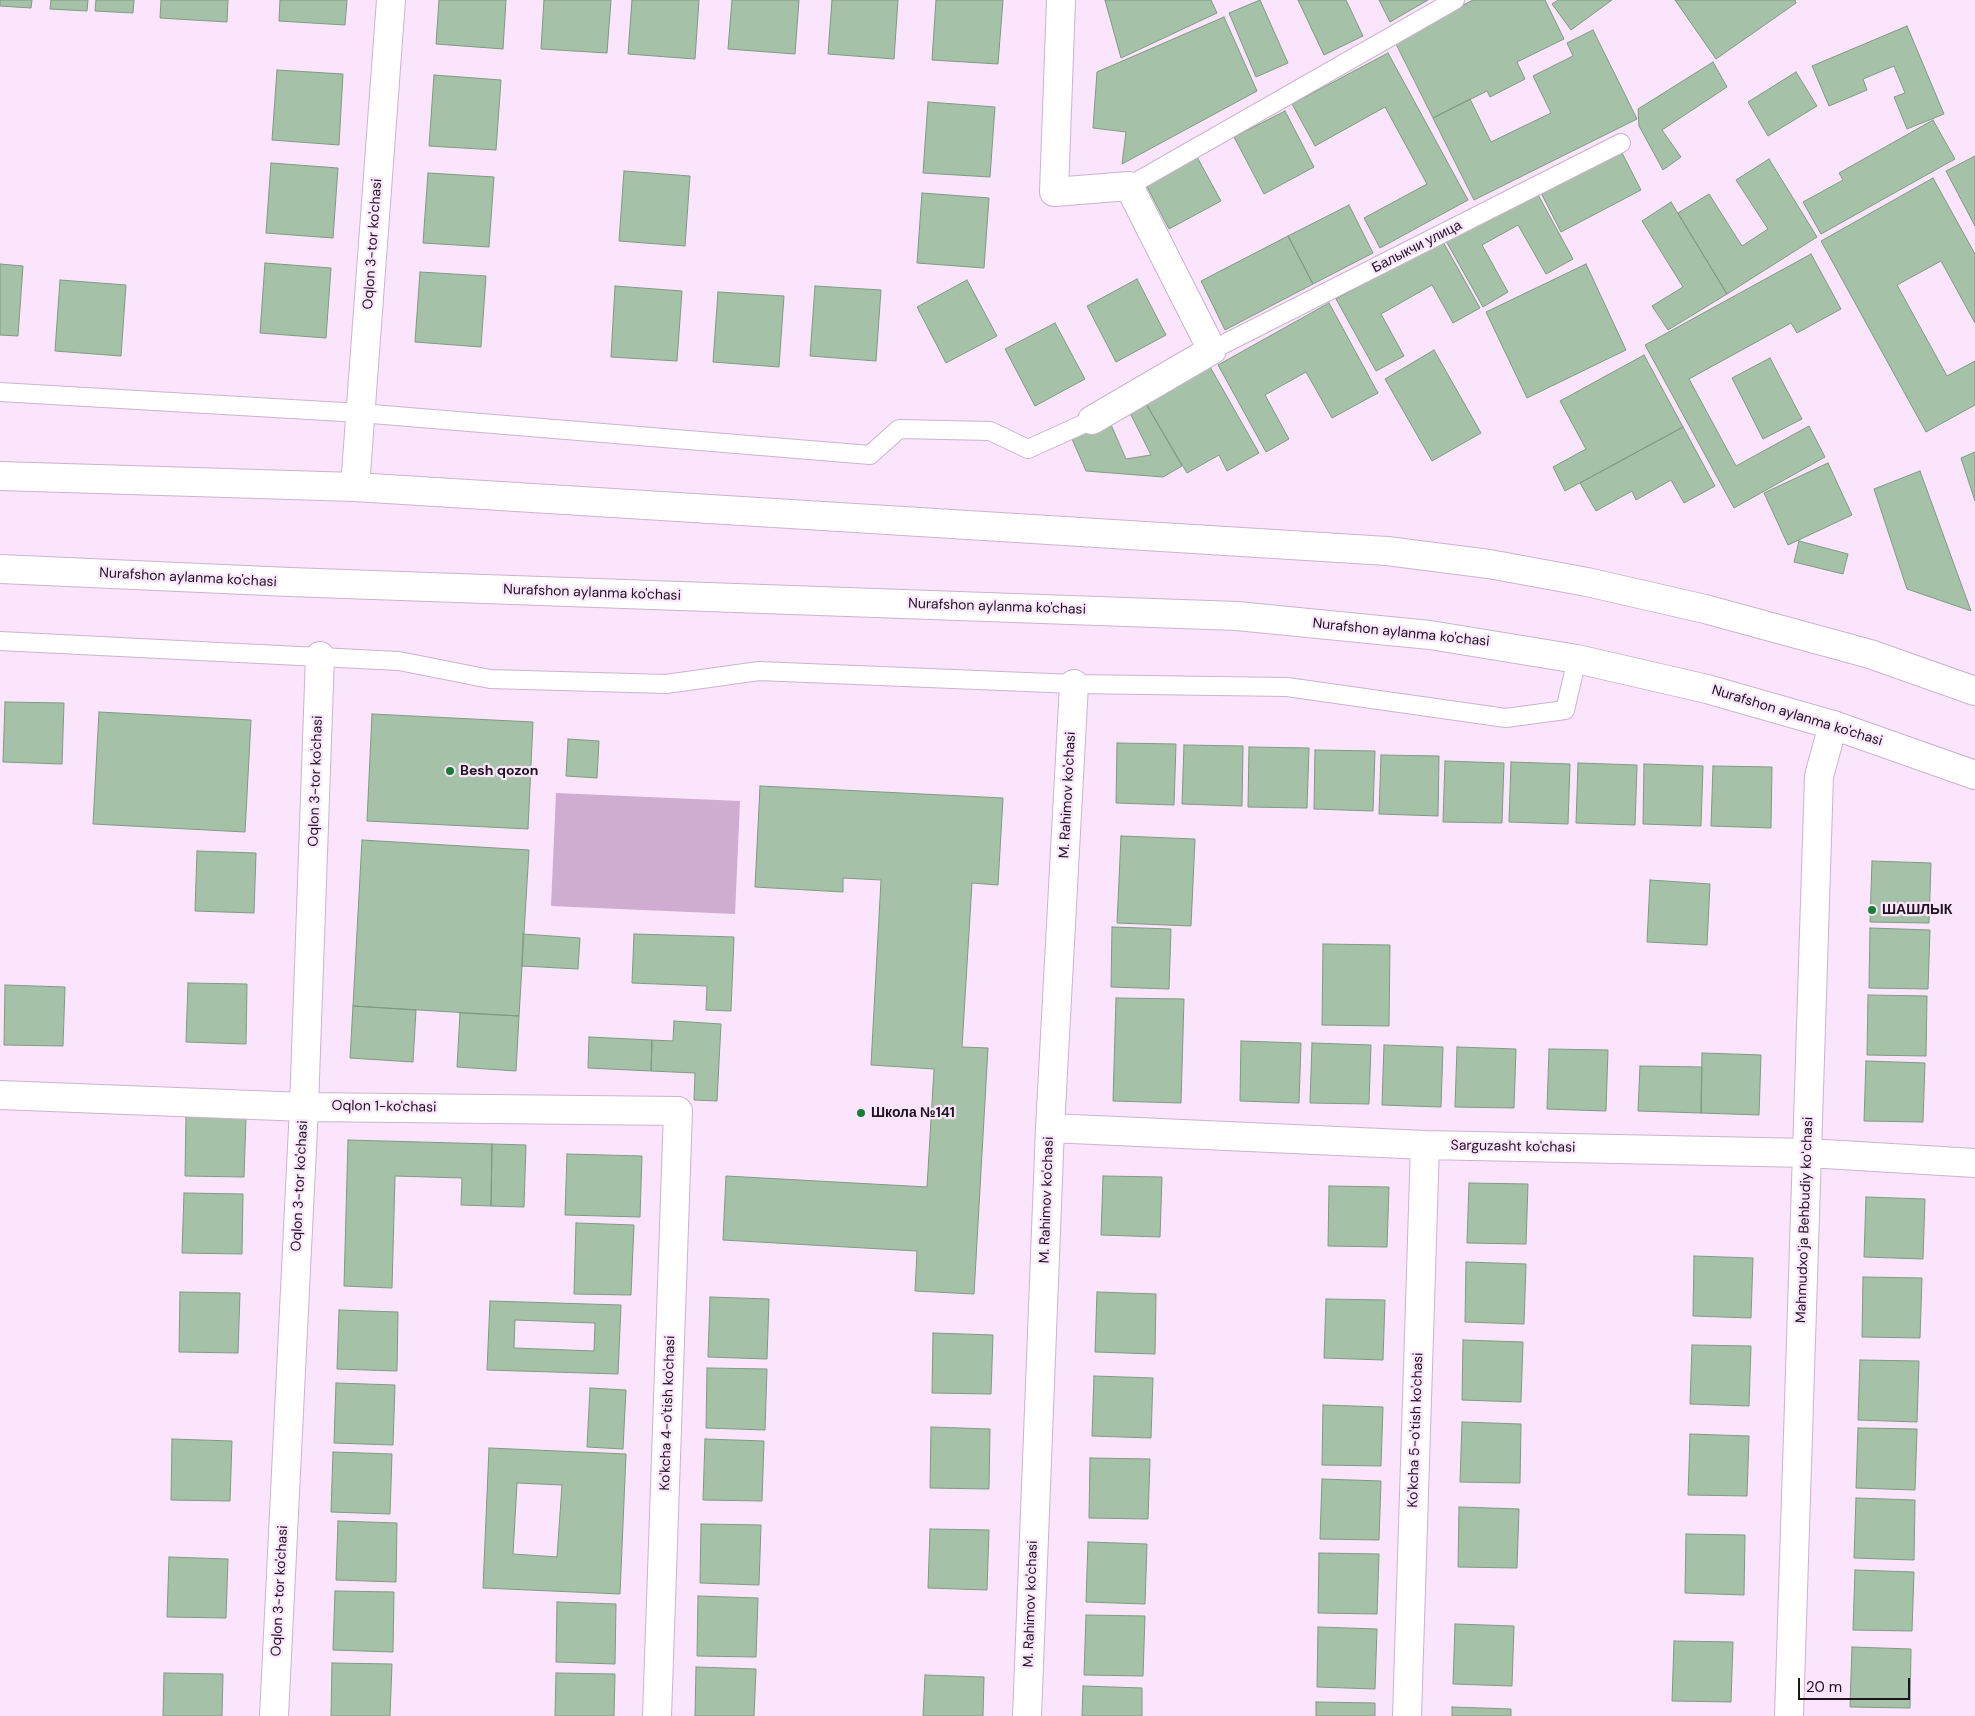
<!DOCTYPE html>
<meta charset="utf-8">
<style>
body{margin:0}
#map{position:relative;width:1975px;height:1716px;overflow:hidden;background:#fae5fc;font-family:"DM Sans",sans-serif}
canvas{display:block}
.scale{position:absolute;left:1798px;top:1678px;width:112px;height:22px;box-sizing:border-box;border:2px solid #1d141e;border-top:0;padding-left:6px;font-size:15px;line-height:18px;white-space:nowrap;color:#1d141e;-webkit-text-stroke:4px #fae5fc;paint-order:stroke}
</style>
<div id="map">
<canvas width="1975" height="1716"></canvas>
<div class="scale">20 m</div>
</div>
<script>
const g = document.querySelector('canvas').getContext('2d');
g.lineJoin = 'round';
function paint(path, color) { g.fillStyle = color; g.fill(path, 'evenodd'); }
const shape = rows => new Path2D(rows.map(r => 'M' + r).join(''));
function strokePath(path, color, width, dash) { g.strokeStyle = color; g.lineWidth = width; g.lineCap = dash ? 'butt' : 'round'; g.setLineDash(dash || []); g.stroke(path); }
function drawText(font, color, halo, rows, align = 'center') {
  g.font = font + ' "DM Sans",sans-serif'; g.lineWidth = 4.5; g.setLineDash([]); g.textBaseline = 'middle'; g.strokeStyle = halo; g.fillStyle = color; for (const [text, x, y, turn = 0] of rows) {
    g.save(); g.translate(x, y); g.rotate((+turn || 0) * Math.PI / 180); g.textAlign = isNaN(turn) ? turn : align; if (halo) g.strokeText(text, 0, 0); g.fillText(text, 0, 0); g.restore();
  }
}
paint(shape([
 [556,793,740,801,735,914,551,906]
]), '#cfacd2');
const building = shape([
 [0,0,32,0,31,8,0,6,0,0],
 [51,0,88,0,87,11,50,9,51,0],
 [96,0,134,0,133,13,95,11,96,0],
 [161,0,228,0,227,22,160,18,161,0],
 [280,0,347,0,345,25,279,21,280,0],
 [439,0,506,0,503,49,436,44,439,0],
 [544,0,611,0,607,53,541,49,544,0],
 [632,0,699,0,695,59,628,54,632,0],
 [732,0,799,0,795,54,728,49,732,0],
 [832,0,898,0,894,59,828,54,832,0],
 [936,0,1003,0,998,64,932,60,936,0],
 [1105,0,1211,0,1217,13,1121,58,1105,0],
 [1260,0,1288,63,1256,77,1229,13,1260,0],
 [1298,0,1346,0,1363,36,1324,55,1298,0],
 [1379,0,1428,0,1390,22,1379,0],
 [1473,0,1545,0,1564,39,1517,62,1525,79,1490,97,1487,91,1433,118,1394,40,1473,0],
 [1558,0,1612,0,1571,30,1552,4,1558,0],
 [1675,0,1795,0,1796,3,1716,59,1675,0],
 [1224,17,1257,91,1122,164,1126,132,1093,128,1097,72,1224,17],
 [1907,26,1944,114,1907,129,1894,97,1905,93,1894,66,1863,79,1867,90,1829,106,1812,66,1907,26],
 [1593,30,1637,119,1474,200,1433,118,1470,99,1491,142,1551,113,1533,76,1573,56,1567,43,1593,30],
 [1388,53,1468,200,1380,248,1364,218,1427,184,1385,107,1315,146,1292,104,1388,53],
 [1713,62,1727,87,1662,130,1681,157,1663,170,1639,126,1638,109,1713,62],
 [277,70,343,74,339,145,272,140,277,70],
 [1796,72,1817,106,1768,136,1748,102,1796,72],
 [434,75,501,80,496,150,429,146,434,75],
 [928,102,995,107,990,177,923,173,928,102],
 [1285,111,1314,167,1264,194,1234,137,1285,111],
 [1933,120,1955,159,1821,234,1803,202,1843,180,1839,173,1933,120],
 [1621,151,1641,190,1561,232,1541,193,1621,151],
 [1975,156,1975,226,1946,171,1975,156],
 [1197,157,1221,201,1169,229,1146,185,1197,157],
 [1769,159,1817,237,1727,294,1678,213,1709,194,1742,246,1768,229,1736,180,1769,159],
 [271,163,338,168,333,238,266,233,271,163],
 [624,171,690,176,685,246,619,241,624,171],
 [428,173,494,177,489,247,423,243,428,173],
 [1933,178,1975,254,1975,323,1941,261,1897,285,1947,376,1975,361,1975,405,1926,432,1821,241,1933,178],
 [1536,191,1573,259,1546,274,1518,225,1482,245,1508,292,1483,307,1446,241,1536,191],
 [922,193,989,198,984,268,917,263,922,193],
 [1671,202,1727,294,1668,330,1652,306,1683,287,1642,221,1671,202],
 [1349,205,1373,253,1313,284,1288,236,1349,205],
 [1288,236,1313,284,1225,330,1201,281,1288,236],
 [1442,240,1480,308,1453,323,1432,285,1381,314,1404,356,1376,371,1336,299,1442,240],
 [1811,254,1841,309,1797,333,1791,323,1689,379,1736,466,1809,426,1825,457,1734,508,1645,345,1811,254],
 [265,263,331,268,326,338,260,333,265,263],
 [0,264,23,266,18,336,0,335,0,264],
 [1586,264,1626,350,1527,398,1486,312,1586,264],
 [420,272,486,276,481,347,415,342,420,272],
 [1137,279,1166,335,1116,362,1087,306,1137,279],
 [60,280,126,285,121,356,55,351,60,280],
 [967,280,997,336,946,363,917,307,967,280],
 [615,286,682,291,677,361,611,357,615,286],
 [815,286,881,290,876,361,810,356,815,286],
 [718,292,784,296,779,367,713,362,718,292],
 [1329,303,1378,393,1332,418,1306,372,1265,395,1289,439,1266,452,1218,365,1329,303],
 [1055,323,1085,379,1035,406,1005,349,1055,323],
 [1434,350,1481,433,1432,461,1385,379,1434,350],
 [1644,355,1683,427,1565,491,1553,467,1586,449,1560,401,1644,355],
 [1770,358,1802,419,1763,439,1732,378,1770,358],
 [1209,365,1259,453,1227,471,1219,455,1187,473,1145,402,1209,365],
 [1145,402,1182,466,1163,477,1086,471,1072,439,1108,418,1126,459,1151,455,1129,411,1145,402],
 [1683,427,1715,486,1684,503,1671,480,1636,500,1632,491,1596,511,1580,483,1683,427],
 [1975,452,1975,501,1961,458,1975,452],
 [1828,463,1852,515,1788,545,1764,493,1828,463],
 [1920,471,1971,611,1907,589,1874,489,1920,471],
 [1799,541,1848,554,1843,574,1794,562,1799,541],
 [5,702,64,703,62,764,3,762,5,702],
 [99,712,251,720,245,832,93,824,99,712],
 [372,714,533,722,528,829,367,821,372,714],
 [568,739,599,741,597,778,566,776,568,739],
 [1117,743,1176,744,1174,805,1116,803,1117,743],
 [1184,745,1243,746,1242,806,1182,804,1184,745],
 [1249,747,1309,748,1307,808,1248,807,1249,747],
 [1315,750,1375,751,1373,811,1314,809,1315,750],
 [1381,755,1439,756,1438,816,1379,814,1381,755],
 [1445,761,1504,763,1502,823,1443,822,1445,761],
 [1511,762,1570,764,1568,824,1509,822,1511,762],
 [1578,763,1637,765,1635,825,1576,823,1578,763],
 [1644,764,1703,766,1701,826,1643,824,1644,764],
 [1713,766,1772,767,1771,828,1711,826,1713,766],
 [760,786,1003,798,998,885,972,883,962,1047,988,1048,974,1294,915,1291,917,1251,723,1240,726,1176,927,1187,934,1069,871,1065,881,880,843,878,843,892,755,887,760,786],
 [1121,836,1195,839,1191,926,1117,923,1121,836],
 [362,840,529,850,519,1016,353,1006,362,840],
 [197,851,256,853,254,913,195,911,197,851],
 [1872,861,1931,863,1929,923,1870,922,1872,861],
 [1650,880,1710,884,1707,945,1647,942,1650,880],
 [1112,927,1171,929,1169,989,1111,987,1112,927],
 [1870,928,1930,930,1928,989,1869,988,1870,928],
 [523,934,580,938,578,969,522,966,523,934],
 [634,934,734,937,731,1011,706,1010,707,986,632,983,634,934],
 [1323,944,1390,945,1389,1026,1322,1025,1323,944],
 [188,983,247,984,246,1044,186,1042,188,983],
 [5,985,65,987,63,1046,4,1045,5,985],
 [1868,995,1927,996,1926,1056,1867,1055,1868,995],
 [1116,998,1184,999,1181,1103,1113,1101,1116,998],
 [353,1006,416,1010,413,1062,350,1058,353,1006],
 [460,1013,519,1016,516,1071,457,1067,460,1013],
 [674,1021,721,1024,717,1101,694,1100,695,1073,651,1071,652,1040,673,1041,674,1021],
 [589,1037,652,1040,651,1071,588,1068,589,1037],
 [1241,1041,1301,1043,1299,1103,1240,1101,1241,1041],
 [1312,1043,1371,1045,1369,1104,1310,1103,1312,1043],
 [1384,1045,1443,1047,1441,1107,1382,1105,1384,1045],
 [1457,1047,1516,1049,1514,1108,1455,1107,1457,1047],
 [1549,1049,1608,1050,1606,1111,1547,1109,1549,1049],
 [1702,1053,1761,1055,1759,1115,1701,1113,1702,1053],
 [1866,1061,1925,1063,1923,1122,1864,1121,1866,1061],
 [1640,1066,1702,1067,1701,1113,1638,1111,1640,1066],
 [186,1116,246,1118,244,1177,185,1176,186,1116],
 [348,1140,492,1144,491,1206,461,1205,462,1178,395,1176,392,1288,344,1286,348,1140],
 [492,1144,526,1145,524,1207,491,1206,492,1144],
 [567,1154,642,1156,640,1217,565,1215,567,1154],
 [1103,1176,1162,1177,1160,1237,1101,1235,1103,1176],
 [1469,1183,1528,1184,1526,1244,1467,1243,1469,1183],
 [1329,1186,1389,1187,1387,1247,1328,1246,1329,1186],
 [184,1193,243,1194,242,1254,182,1253,184,1193],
 [1866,1197,1925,1199,1923,1259,1864,1257,1866,1197],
 [576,1223,634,1225,631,1295,574,1294,576,1223],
 [1694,1256,1753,1258,1751,1318,1693,1316,1694,1256],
 [1466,1262,1526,1264,1524,1324,1465,1322,1466,1262],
 [1863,1277,1922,1278,1920,1338,1862,1337,1863,1277],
 [180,1292,240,1293,238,1353,179,1352,180,1292],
 [1097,1292,1156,1294,1155,1354,1095,1352,1097,1292],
 [710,1297,769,1299,767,1359,708,1357,710,1297],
 [1326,1299,1385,1300,1383,1360,1324,1358,1326,1299],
 [490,1301,621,1305,618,1374,487,1370,490,1301],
 [515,1320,595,1323,594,1351,514,1348,515,1320],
 [339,1310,398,1312,397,1371,337,1369,339,1310],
 [933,1333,993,1335,991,1394,932,1393,933,1333],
 [1463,1340,1523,1342,1521,1402,1462,1400,1463,1340],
 [1692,1345,1751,1346,1749,1406,1690,1404,1692,1345],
 [1860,1360,1919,1361,1917,1422,1858,1420,1860,1360],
 [707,1368,767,1369,765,1430,706,1428,707,1368],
 [1094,1376,1153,1378,1151,1438,1092,1436,1094,1376],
 [336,1383,395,1385,393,1445,334,1443,336,1383],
 [590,1388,626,1390,623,1449,587,1447,590,1388],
 [1323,1405,1383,1407,1381,1466,1322,1465,1323,1405],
 [1462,1422,1521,1424,1520,1483,1460,1482,1462,1422],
 [931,1427,990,1429,989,1489,930,1488,931,1427],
 [1858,1428,1917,1429,1915,1490,1856,1488,1858,1428],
 [1690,1434,1749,1436,1747,1496,1688,1495,1690,1434],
 [172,1439,232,1441,230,1501,171,1500,172,1439],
 [705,1439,764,1441,762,1501,703,1500,705,1439],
 [489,1448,626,1454,620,1594,483,1588,489,1448],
 [517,1483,562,1485,557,1557,513,1554,517,1483],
 [333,1452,392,1454,390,1514,331,1512,333,1452],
 [1090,1458,1150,1459,1148,1519,1089,1518,1090,1458],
 [1322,1479,1381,1481,1379,1540,1320,1539,1322,1479],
 [1856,1498,1915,1500,1914,1560,1854,1558,1856,1498],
 [1459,1507,1519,1509,1517,1568,1458,1567,1459,1507],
 [338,1521,397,1523,396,1582,336,1580,338,1521],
 [701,1524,761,1525,759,1585,700,1583,701,1524],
 [930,1529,989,1530,987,1590,928,1588,930,1529],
 [1686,1534,1745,1535,1744,1595,1685,1593,1686,1534],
 [1088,1542,1147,1544,1145,1604,1086,1602,1088,1542],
 [1319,1553,1379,1554,1377,1614,1318,1613,1319,1553],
 [169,1557,228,1559,226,1618,167,1617,169,1557],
 [1855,1570,1914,1572,1912,1631,1853,1630,1855,1570],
 [335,1591,394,1592,393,1652,333,1650,335,1591],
 [698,1596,758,1598,756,1657,697,1656,698,1596],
 [557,1602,616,1604,615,1664,556,1662,557,1602],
 [1086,1615,1145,1616,1143,1676,1084,1675,1086,1615],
 [1455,1624,1514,1626,1512,1686,1453,1684,1455,1624],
 [1318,1627,1377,1629,1375,1689,1317,1687,1318,1627],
 [1674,1641,1733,1642,1731,1702,1672,1701,1674,1641],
 [1852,1647,1911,1649,1910,1708,1850,1707,1852,1647],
 [332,1663,392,1664,390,1716,331,1716,332,1663],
 [696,1667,756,1669,754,1716,695,1716,696,1667],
 [164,1673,223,1674,222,1716,163,1716,164,1673],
 [556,1673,615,1674,614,1716,555,1716,556,1673],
 [925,1675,984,1677,983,1716,923,1716,925,1675],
 [1083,1686,1142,1688,1142,1716,1082,1716,1083,1686],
 [1316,1702,1375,1703,1375,1716,1316,1716,1316,1702],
 [1452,1707,1511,1709,1511,1716,1452,1716,1452,1707]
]);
paint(building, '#a5c2a8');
strokePath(building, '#7f9a82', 1);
const service = shape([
 [1129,186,1455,0],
 [1212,350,1621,143],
 [0,392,360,413,870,455,899,429,990,431,1028,449,1092,420],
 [0,641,399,661,490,679,666,684,759,671,1074,684,1287,687,1506,718,1565,710,1577,659]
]);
const minor = shape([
 [1061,0,1054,192,1129,186,1212,350,1092,420],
 [355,487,391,0],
 [0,1095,304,1107,678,1111,657,1716],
 [1050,1128,1425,1145,1808,1153,1975,1163],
 [274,1716,304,1107,320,656],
 [1027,1716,1050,1128,1074,684],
 [1407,1716,1425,1145],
 [1789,1716,1819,776,1833,725]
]);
const primary = shape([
 [0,476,355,487,1387,551,1489,564,1587,582,1705,609,1870,654,1975,691],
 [0,569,290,582,1237,616,1430,635,1577,659,1707,689,1833,725,1975,775]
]);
strokePath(service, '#ccb3ce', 20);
strokePath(minor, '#ccb3ce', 30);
strokePath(primary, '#ccb3ce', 30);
strokePath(service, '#fff', 18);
strokePath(minor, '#fff', 28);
strokePath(primary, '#fff', 28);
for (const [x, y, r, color] of [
 [450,771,5,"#167f34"],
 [1872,910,5,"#167f34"],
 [861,1113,5,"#167f34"]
]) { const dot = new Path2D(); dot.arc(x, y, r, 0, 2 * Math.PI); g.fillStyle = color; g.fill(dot); strokePath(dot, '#fae5fc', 2); }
drawText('14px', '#1d141e', '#fae5fc', [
 ["Oqlon 3-tor ko'chasi",373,244,-86],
 ["Балыкчи улица",1417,247,-27],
 ["Nurafshon aylanma ko'chasi",188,578,3],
 ["Nurafshon aylanma ko'chasi",592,593,2],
 ["Nurafshon aylanma ko'chasi",997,607,2],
 ["Nurafshon aylanma ko'chasi",1401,633,6],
 ["Nurafshon aylanma ko'chasi",1797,716,17],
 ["Oqlon 3-tor ko'chasi",316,781,-88],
 ["M. Rahimov ko'chasi",1068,795,-87],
 ["Oqlon 1-ko'chasi",384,1107,1],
 ["Sarguzasht ko'chasi",1513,1147,1],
 ["Oqlon 3-tor ko'chasi",300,1186,-87],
 ["M. Rahimov ko'chasi",1047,1200,-88],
 ["Mahmudxoʻja Behbudiy koʻchasi",1805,1220,-88],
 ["Ko'kcha 4-o'tish ko'chasi",668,1413,-88],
 ["Ko'kcha 5-o'tish ko'chasi",1416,1430,-88],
 ["Oqlon 3-tor ko'chasi",280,1591,-87],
 ["M. Rahimov ko'chasi",1031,1604,-88]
]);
drawText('bold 14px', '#1d141e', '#fae5fc', [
 ["Besh qozon",460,771],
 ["ШАШЛЫК",1882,910],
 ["Школа №141",871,1113]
], 'left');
</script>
